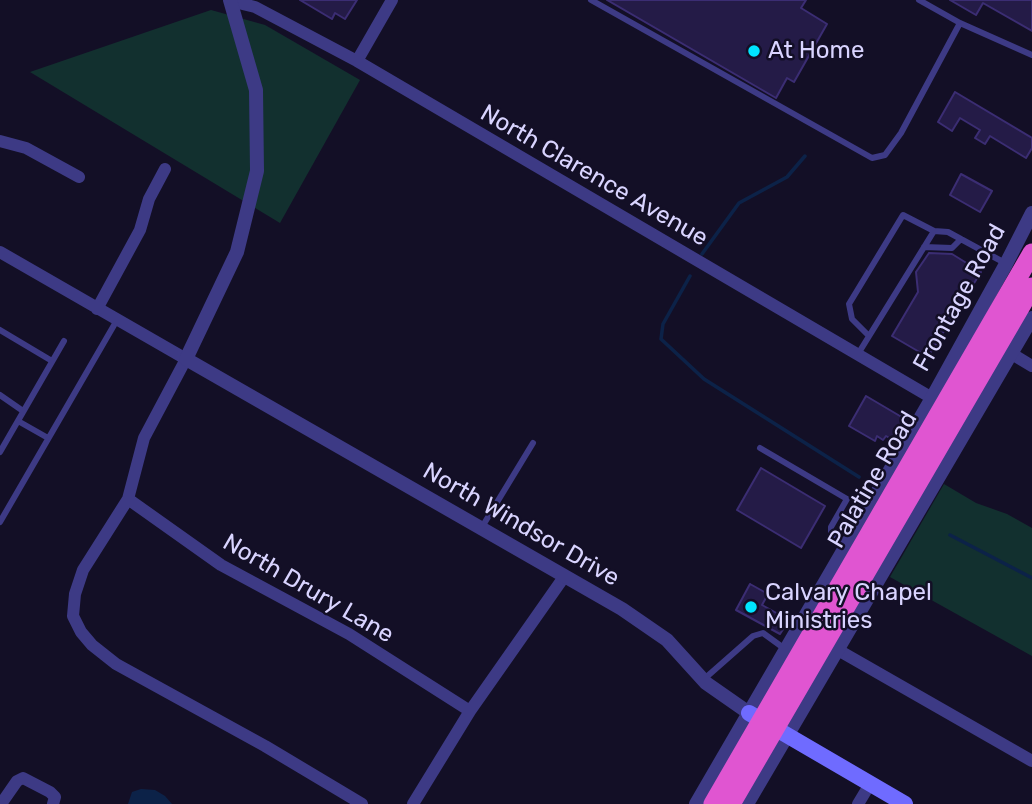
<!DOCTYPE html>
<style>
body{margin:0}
canvas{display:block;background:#130f26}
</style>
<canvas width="1032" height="804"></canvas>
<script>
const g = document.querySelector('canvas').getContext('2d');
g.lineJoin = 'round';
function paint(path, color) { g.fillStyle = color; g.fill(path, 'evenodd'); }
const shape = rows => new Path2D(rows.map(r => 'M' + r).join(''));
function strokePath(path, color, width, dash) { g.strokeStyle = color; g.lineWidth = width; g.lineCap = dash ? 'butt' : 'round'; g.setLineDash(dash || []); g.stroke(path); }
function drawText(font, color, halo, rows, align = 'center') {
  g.font = font + ' Rubik,sans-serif'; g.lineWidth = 5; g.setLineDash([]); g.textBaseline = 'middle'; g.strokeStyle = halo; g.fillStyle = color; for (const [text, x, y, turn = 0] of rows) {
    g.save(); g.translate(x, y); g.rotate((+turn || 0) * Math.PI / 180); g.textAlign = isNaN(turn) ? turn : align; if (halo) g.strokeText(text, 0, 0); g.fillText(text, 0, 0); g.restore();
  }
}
paint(shape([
 [211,10,265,25,360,80,280,223,30,72],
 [944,484,976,503,1007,514,1032,528,1032,656,890,577]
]), '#12302f');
paint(shape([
 [141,789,155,790,165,796,172,804,128,804,132,792]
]), '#0c2248');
strokePath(shape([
 [702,254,739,203,787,177,805,156],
 [690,276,663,324,661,339,704,379,859,477],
 [950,535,1032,578]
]), '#0c2248', 3.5);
const building = shape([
 [300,0,357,0,345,19,335,13,332,19,300,0],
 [607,0,806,0,801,8,827,24,794,82,787,78,776,98,607,0],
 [950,0,1032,0,1032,31,983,3,976,15,950,0],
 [955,92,1032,138,1032,148,1026,158,990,136,985,144,975,138,980,130,960,118,952,131,938,122,955,92],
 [961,174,992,191,980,212,950,195,961,174],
 [929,253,952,254,981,272,928,357,892,336,918,292,916,272,929,253],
 [866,396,905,419,893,440,886,436,883,440,877,436,875,441,849,426,866,396],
 [761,468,825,506,801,548,737,510,761,468],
 [750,584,768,594,762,605,789,620,780,634,736,610,750,584]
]);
paint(building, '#241b47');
strokePath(building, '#3b2d73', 2);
strokePath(shape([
 [591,0,872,158,885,155,901,133,960,23],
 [919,0,960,23,1032,55],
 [924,247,952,248,961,239],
 [0,330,52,361],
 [869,336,852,319,849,304,903,215,934,231,948,232,1005,263],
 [858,354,934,231],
 [0,395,23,411],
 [18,421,48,438],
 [760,448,847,499,831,527,831,534,847,543],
 [0,452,64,341],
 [0,522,117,320],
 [482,527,533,443],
 [703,680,753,636,763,633,785,649]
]), '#3d3a85', 6);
strokePath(shape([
 [230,1,255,7,357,61,932,398],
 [357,61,392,0],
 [0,141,26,148,79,177],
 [0,252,186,359,144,438,128,499,83,570,75,594,73,616],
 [97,309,140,230,149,199,165,169],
 [1012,354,1032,366],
 [128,499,221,565,349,634,470,711],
 [73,616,81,632,92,645,116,664,265,746,362,804],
 [838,650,1032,761],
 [1,804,17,781,23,778,50,792,55,797,53,804],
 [413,804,470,711,564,577],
 [858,804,870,784]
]), '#3d3a85', 12);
strokePath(shape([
 [230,0,256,90,257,171,237,252,186,359,622,609,667,640,706,683,749,713],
 [696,804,932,398,1006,264,1032,213],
 [747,804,1032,318]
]), '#3d3a85', 14);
strokePath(shape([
 [749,713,905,804]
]), '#6f6bff', 16);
strokePath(shape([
 [713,804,1032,253],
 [731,804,1032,287]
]), '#e055d1', 19);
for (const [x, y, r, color] of [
 [754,51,7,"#00e5ff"],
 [751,607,7,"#00e5ff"]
]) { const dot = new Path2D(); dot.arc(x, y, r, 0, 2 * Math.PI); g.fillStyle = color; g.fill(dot); strokePath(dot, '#130f26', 2.5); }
drawText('24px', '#d9d4ff', '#130f26', [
 ["At Home",768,51],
 ["Calvary Chapel",765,593],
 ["Ministries",765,621]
], 'left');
drawText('24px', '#d9d4ff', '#130f26', [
 ["North Clarence Avenue",594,176,30],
 ["Frontage Road",960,298,-61],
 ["Palatine Road",873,480,-60],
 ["North Windsor Drive",521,525,30],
 ["North Drury Lane",308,589,30]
]);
</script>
